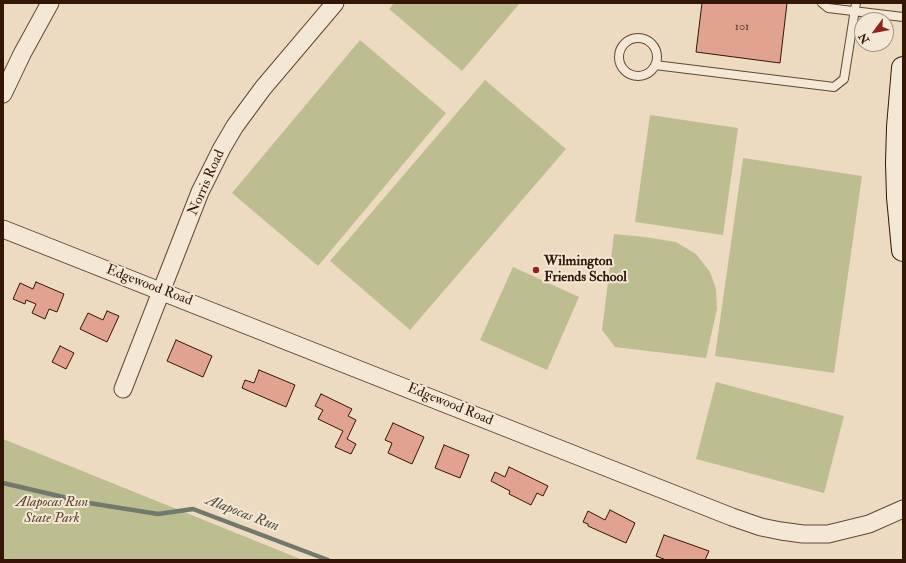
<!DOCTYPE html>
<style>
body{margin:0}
#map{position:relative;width:906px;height:563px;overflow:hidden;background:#ecdbc0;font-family:"IM FELL Double Pica",serif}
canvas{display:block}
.frame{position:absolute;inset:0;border:4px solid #331605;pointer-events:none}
.north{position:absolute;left:854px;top:12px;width:40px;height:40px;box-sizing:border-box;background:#f3e8d6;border:1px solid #a69482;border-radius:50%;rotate:238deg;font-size:11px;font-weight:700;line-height:16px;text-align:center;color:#331605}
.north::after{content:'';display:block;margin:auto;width:14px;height:18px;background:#8f2418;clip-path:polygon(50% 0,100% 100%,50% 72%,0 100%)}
</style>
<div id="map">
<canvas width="906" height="563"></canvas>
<div class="frame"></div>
<div class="north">N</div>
</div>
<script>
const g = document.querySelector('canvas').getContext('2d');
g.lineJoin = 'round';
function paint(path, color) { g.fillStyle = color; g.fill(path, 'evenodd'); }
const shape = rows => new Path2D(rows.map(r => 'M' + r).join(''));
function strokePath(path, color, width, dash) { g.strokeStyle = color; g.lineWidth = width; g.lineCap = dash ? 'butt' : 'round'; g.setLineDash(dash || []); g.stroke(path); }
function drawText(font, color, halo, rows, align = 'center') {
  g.font = font + ' "IM FELL Double Pica",serif'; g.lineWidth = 4; g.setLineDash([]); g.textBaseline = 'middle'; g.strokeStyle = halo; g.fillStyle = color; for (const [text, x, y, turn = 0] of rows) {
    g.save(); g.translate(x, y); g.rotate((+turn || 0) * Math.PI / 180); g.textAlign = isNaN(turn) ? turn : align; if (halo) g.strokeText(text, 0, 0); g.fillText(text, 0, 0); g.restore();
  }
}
paint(shape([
 [394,3,520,3,462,71,389,9],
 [360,40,446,113,318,266,232,193],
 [485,80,566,149,410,330,330,261],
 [650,115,738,128,723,235,635,222],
 [743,158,862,176,834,373,715,356],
 [614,234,645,237,676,242,696,254,710,272,716,289,717,309,706,358,615,347,602,330],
 [513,267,579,297,547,370,480,340],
 [716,382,844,416,824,493,696,459],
 [3,439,303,560,3,560]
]), '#bdbe8f');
strokePath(shape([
 [3,483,89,503,158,514,193,509,328,560]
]), '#70796c', 4.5);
const building = shape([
 [702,3,787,3,780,63,696,52,702,3],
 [36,282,64,294,57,312,49,309,45,319,32,313,36,304,26,300,25,304,13,299,20,283,33,289,36,282],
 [107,311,119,316,107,342,80,329,88,313,103,320,107,311],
 [176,340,212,356,203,377,167,361,176,340],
 [60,346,74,353,66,369,52,362,60,346],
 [259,370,295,385,286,407,242,388,245,380,254,383,259,370],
 [321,394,352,409,348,416,356,420,347,439,356,444,351,454,335,447,343,431,318,419,323,410,315,406,321,394],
 [393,423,424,437,412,464,388,453,392,443,385,440,393,423],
 [444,445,469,455,460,478,435,468,444,445],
 [509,467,548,486,543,496,537,493,531,505,509,494,510,491,491,481,495,472,505,477,509,467],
 [610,510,635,523,626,543,588,526,588,524,583,522,588,511,605,520,610,510],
 [664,535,709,551,705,560,666,560,656,556,664,535]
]);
paint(building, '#e1a38f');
strokePath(building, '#331605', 1);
const lane = shape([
 [822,3,828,8,903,17],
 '619 57a19 19 0 1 1 38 0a19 19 0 1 1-38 0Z',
 [655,65,834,87,844,79,856,3]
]);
const street = shape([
 [3,94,22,54,50,3],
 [3,229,732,517,761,527,781,531,803,534,828,534,869,524,903,509],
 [123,389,200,192,222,148,235,126,263,88,335,3]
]);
const secondary = shape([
 [903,68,898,127,897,163,898,197,903,250]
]);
strokePath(lane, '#614734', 10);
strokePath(street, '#614734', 19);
strokePath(secondary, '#331605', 24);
strokePath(lane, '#f3e8d6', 8);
strokePath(street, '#f3e8d6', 17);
strokePath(secondary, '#f3e8d6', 22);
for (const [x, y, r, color] of [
 [536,270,4,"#8f2418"]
]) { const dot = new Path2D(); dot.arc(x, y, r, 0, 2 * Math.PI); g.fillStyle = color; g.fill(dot); strokePath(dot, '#f3e8d6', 1.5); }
drawText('12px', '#5e3928', null, [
 ["101",742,27]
]);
drawText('14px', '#331605', '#f3e8d6', [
 ["Norris Road",207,183,-66],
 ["Edgewood Road",149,286,21],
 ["Edgewood Road",450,405,22]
]);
drawText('bold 14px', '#331605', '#f3e8d6', [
 ["Wilmington",544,262],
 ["Friends School",544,278]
], 'left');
drawText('italic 14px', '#5c482e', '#f3e8d6', [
 ["Alapocas Run",52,503],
 ["State Park",52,519]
]);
drawText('italic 15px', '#575041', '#f3e8d6', [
 ["Alapocas Run",242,514,21]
]);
</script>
